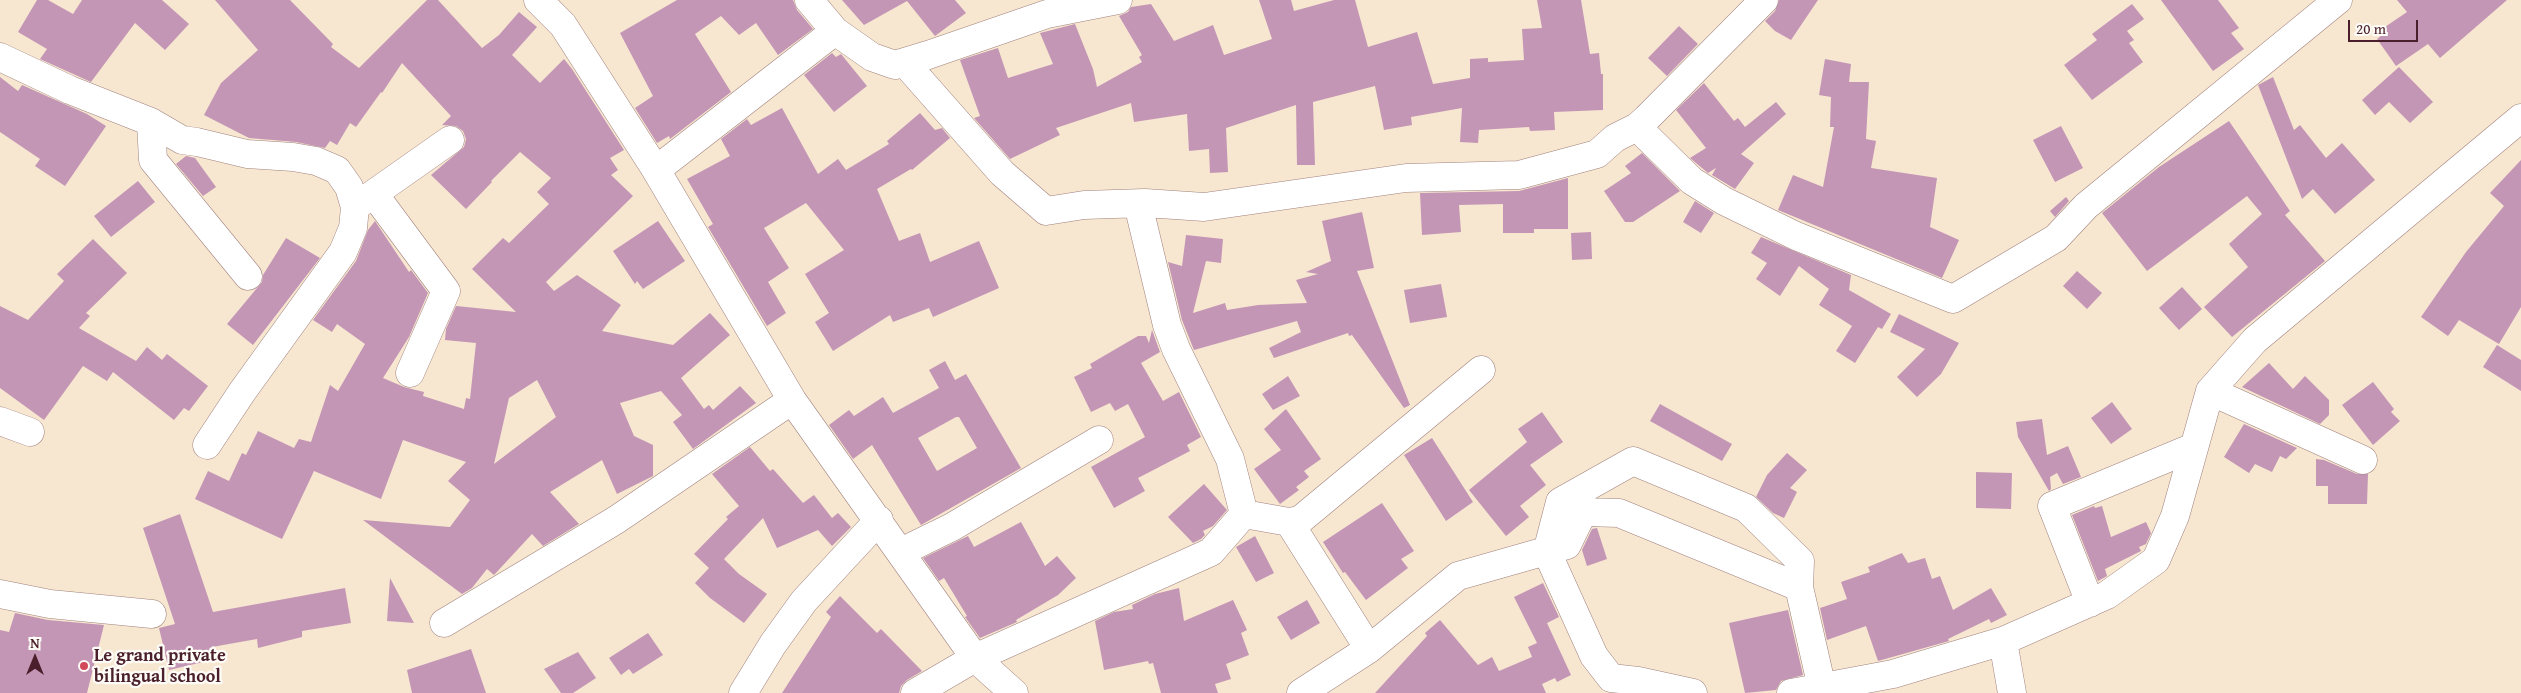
<!DOCTYPE html>
<style>
body{margin:0}
#map{position:relative;width:2521px;height:693px;overflow:hidden;background:#f7e6d0;font-family:"Gentium Book Plus",serif}
canvas{display:block}
.north{position:absolute;left:10px;top:633px;width:50px;height:50px;-webkit-text-stroke:4px #fdfcf7;paint-order:stroke;rotate:0deg;font-size:14px;font-weight:700;line-height:20px;text-align:center;color:#4a1f2b}
.north::after{content:'';display:block;margin:auto;width:18px;height:22px;background:#4a1f2b;clip-path:polygon(50% 0,100% 100%,50% 72%,0 100%)}
.scale{position:absolute;left:2348px;top:20px;width:70px;height:22px;box-sizing:border-box;border:2px solid #4a1f2b;border-top:0;padding-left:6px;font-size:15px;line-height:18px;white-space:nowrap;color:#4a1f2b;-webkit-text-stroke:4px #fdfcf7;paint-order:stroke}
</style>
<div id="map">
<canvas width="2521" height="693"></canvas>
<div class="north">N</div>
<div class="scale">20 m</div>
</div>
<script>
const g = document.querySelector('canvas').getContext('2d');
g.lineJoin = 'round';
function paint(path, color) { g.fillStyle = color; g.fill(path, 'evenodd'); }
const shape = rows => new Path2D(rows.map(r => 'M' + r).join(''));
function strokePath(path, color, width, dash) { g.strokeStyle = color; g.lineWidth = width; g.lineCap = dash ? 'butt' : 'round'; g.setLineDash(dash || []); g.stroke(path); }
function drawText(font, color, halo, rows, align = 'center') {
  g.font = font + ' "Gentium Book Plus",serif'; g.lineWidth = 4.5; g.setLineDash([]); g.textBaseline = 'middle'; g.strokeStyle = halo; g.fillStyle = color; for (const [text, x, y, turn = 0] of rows) {
    g.save(); g.translate(x, y); g.rotate((+turn || 0) * Math.PI / 180); g.textAlign = isNaN(turn) ? turn : align; if (halo) g.strokeText(text, 0, 0); g.fillText(text, 0, 0); g.restore();
  }
}
paint(shape([
 [37,0,48,0,73,14,82,0,162,0,189,24,165,50,135,23,91,82,40,59,47,49,18,32],
 [215,0,290,0,333,44,331,47,359,68,427,0,438,0,482,48,499,35,519,12,537,27,512,55,540,83,564,59,572,69,624,150,610,158,618,170,611,175,633,196,546,282,554,291,577,275,621,305,602,331,673,345,710,313,730,335,681,378,704,409,709,405,713,410,740,386,756,403,693,449,673,422,682,415,661,391,620,403,634,436,653,445,653,476,617,494,602,460,550,492,579,524,543,546,532,534,494,575,487,569,472,588,462,594,363,520,450,527,470,500,448,481,466,462,403,440,381,499,314,471,282,539,195,499,208,471,229,481,242,453,246,455,258,431,294,448,299,439,311,442,330,385,338,391,365,344,337,324,332,332,313,320,356,261,368,230,375,221,409,272,411,270,428,293,409,337,383,378,404,387,424,392,423,396,464,409,466,398,470,399,476,343,445,340,446,329,456,306,516,312,472,269,503,238,509,243,549,204,537,192,551,178,520,152,491,181,492,182,466,209,431,175,464,147,466,139,463,131,456,126,442,125,451,116,402,63,382,93,381,92,356,127,350,123,337,145,330,141,325,148,296,142,249,138,204,115,221,83,258,50],
 [537,380,556,417,494,464,509,398],
 [677,0,793,0,797,10,813,29,778,55,756,23,739,35,721,16,695,34,731,92,670,139,669,136,657,143,635,108,653,96,620,33],
 [842,0,955,0,966,13,935,36,907,1,864,25],
 [1259,0,1291,0,1294,11,1334,0,1355,0,1368,47,1417,32,1433,84,1470,78,1470,59,1488,58,1488,62,1524,60,1522,29,1542,28,1537,0,1581,0,1590,54,1599,53,1601,74,1603,74,1603,110,1554,112,1555,130,1530,131,1529,127,1479,130,1478,143,1460,142,1462,108,1411,117,1412,125,1384,130,1375,86,1313,102,1315,165,1297,165,1296,105,1226,128,1228,172,1210,173,1209,149,1189,151,1187,114,1134,122,1131,103,1056,128,1060,135,1010,159,974,118,980,116,960,60,998,48,1008,78,1053,64,1040,33,1075,24,1093,69,1097,87,1142,62,1139,57,1142,55,1119,16,1128,12,1131,7,1151,4,1174,41,1213,25,1224,55,1272,39],
 [1779,0,1818,0,1791,40,1775,31,1765,21,1775,11],
 [2161,0,2218,0,2239,28,2231,33,2244,49,2213,71],
 [2397,0,2507,0,2440,58,2428,44,2396,66,2377,39,2382,35,2379,31,2407,12],
 [2132,4,2144,19,2127,31,2134,40,2129,43,2143,62,2092,100,2064,65,2097,40,2092,34],
 [1679,26,1698,44,1667,76,1648,58],
 [832,53,836,57,841,54,867,86,834,112,804,75],
 [1825,59,1851,64,1849,82,1869,82,1866,139,1876,141,1871,168,1937,178,1930,227,1959,240,1942,278,1778,210,1793,175,1823,187,1834,127,1830,127,1831,97,1819,95],
 [2399,67,2433,102,2410,123,2389,102,2375,115,2362,100],
 [0,77,18,91,22,85,87,114,106,126,65,186,35,166,40,159,0,132],
 [2273,77,2294,130,2300,125,2326,158,2342,143,2375,180,2335,214,2313,189,2302,199,2258,85],
 [1704,83,1734,121,1738,118,1745,127,1776,102,1786,114,1741,154,1754,163,1735,189,1712,175,1716,168,1708,173,1690,158,1706,148,1676,110],
 [782,108,818,174,838,159,846,170,889,144,887,141,920,113,935,130,942,128,950,138,912,170,911,169,877,189,899,241,920,233,930,262,979,241,999,288,933,317,929,308,893,322,890,315,833,351,815,322,829,313,805,274,844,250,806,203,764,228,789,268,768,282,786,313,767,326,708,227,713,224,687,179,730,156,721,139,747,119,751,125],
 [2229,121,2290,211,2285,215,2325,261,2232,337,2204,307,2248,267,2229,244,2262,214,2247,196,2147,271,2102,213,2159,167],
 [2061,126,2083,168,2055,182,2033,140],
 [1642,153,1680,191,1633,222,1625,222,1604,191,1631,173,1625,166],
 [186,156,195,158,216,187,203,196,176,164],
 [2521,160,2521,307,2499,344,2459,320,2448,336,2421,317,2466,252,2504,206,2490,193],
 [1568,178,1568,229,1534,229,1534,233,1503,233,1503,204,1459,205,1461,232,1422,235,1420,193,1519,191],
 [138,181,155,202,111,237,94,216],
 [2066,197,2069,201,2055,217,2050,211],
 [1695,201,1714,213,1701,233,1683,222],
 [1362,212,1374,268,1357,271,1410,405,1404,408,1352,335,1349,336,1348,333,1274,358,1269,348,1301,332,1297,321,1194,350,1182,320,1168,262,1182,266,1186,235,1223,239,1221,263,1206,261,1193,313,1225,303,1227,310,1258,305,1307,303,1296,280,1318,274,1306,272,1331,261,1322,221],
 [658,221,685,261,643,289,637,281,635,284,613,251],
 [1591,232,1592,259,1572,260,1571,233],
 [1761,237,1851,275,1849,290,1891,314,1882,329,1878,327,1855,363,1836,351,1852,326,1819,305,1829,289,1799,266,1780,296,1756,279,1767,263,1751,253],
 [286,238,320,258,253,345,227,324,262,282,263,275],
 [93,239,127,273,86,313,90,316,79,328,136,361,147,347,162,360,167,354,208,386,189,411,184,408,174,420,113,372,107,381,83,366,44,420,0,388,0,306,28,320,64,281,57,274],
 [2077,271,2102,293,2087,309,2063,286],
 [1441,284,1447,317,1410,323,1404,290],
 [2182,287,2202,309,2179,330,2159,308],
 [1899,314,1959,343,1941,374,1917,397,1897,377,1925,349,1890,332],
 [1152,330,1160,352,1141,363,1163,401,1179,392,1201,437,1187,445,1190,451,1138,478,1145,491,1114,508,1091,467,1145,437,1128,404,1115,411,1110,403,1091,412,1074,377,1092,368,1090,364,1138,336,1146,336,1149,343],
 [2497,345,2521,360,2521,391,2483,367],
 [945,361,955,380,966,374,1021,468,921,525,872,445,853,459,829,425,849,410,854,416,883,397,893,413,939,388,929,370],
 [956,417,959,417,977,448,937,471,918,438],
 [2269,363,2293,389,2305,376,2329,400,2329,415,2320,424,2242,387],
 [1288,376,1300,396,1273,410,1262,394],
 [2373,382,2394,409,2391,412,2400,421,2373,445,2342,405],
 [2112,402,2132,429,2111,444,2091,418],
 [1660,404,1732,444,1722,461,1650,421],
 [1286,409,1321,459,1304,471,1309,477,1296,487,1299,490,1280,504,1254,469,1281,450,1264,429],
 [1542,412,1563,442,1530,465,1546,485,1520,506,1529,517,1506,536,1469,490,1527,442,1518,429],
 [2042,419,2047,455,2068,446,2081,477,2063,484,2057,473,2050,477,2051,489,2049,491,2018,437,2016,422],
 [2244,424,2297,448,2286,459,2280,456,2272,472,2255,464,2249,473,2224,457],
 [1432,438,1473,502,1446,521,1404,455],
 [750,447,770,471,773,469,803,503,814,495,832,518,838,513,851,527,832,546,818,530,777,548,763,518,724,559,739,574,767,594,744,623,710,598,695,583,709,568,694,554,728,519,726,517,739,506,712,474],
 [1787,453,1807,470,1790,488,1797,492,1784,518,1773,513,1756,497,1767,475],
 [2316,459,2324,460,2357,474,2368,474,2367,504,2328,504,2328,486,2316,486],
 [1976,472,2012,473,2011,509,1976,508],
 [1204,484,1227,510,1213,526,1203,531,1205,535,1201,539,1193,543,1168,517],
 [1382,503,1414,551,1401,559,1408,568,1366,600,1345,572,1343,573,1323,542],
 [2094,506,2095,508,2102,506,2111,537,2146,522,2151,533,2146,544,2139,547,2141,551,2105,569,2107,576,2098,581,2072,515],
 [180,514,213,612,345,588,351,623,302,631,302,637,258,648,257,639,212,647,216,659,169,670,159,628,175,624,143,528],
 [1021,522,1045,566,1057,556,1076,578,1058,595,1016,620,1017,622,980,638,965,617,967,616,944,578,939,581,923,558,968,536,974,547],
 [1597,528,1607,559,1587,566,1582,550,1592,529],
 [1255,536,1274,573,1256,582,1236,547],
 [1902,553,1908,563,1925,558,1932,579,1940,576,1953,610,1991,588,2007,615,1991,623,1989,619,1948,639,1949,641,1878,661,1866,626,1827,640,1820,608,1847,599,1841,582,1870,572,1868,567],
 [390,578,414,623,387,621],
 [1543,583,1559,617,1547,623,1571,675,1557,682,1555,678,1542,684,1546,693,1375,693,1427,636,1425,633,1440,620,1478,665,1492,657,1499,671,1532,657,1528,647,1537,643,1514,597],
 [1179,588,1184,621,1233,600,1247,630,1241,633,1249,655,1226,664,1231,679,1215,684,1218,693,1161,693,1153,663,1149,664,1148,661,1104,670,1095,621,1114,612,1133,609,1132,605,1155,594],
 [840,596,877,633,881,629,922,671,907,680,901,686,899,693,782,693,831,617,826,612],
 [1307,600,1320,623,1291,640,1277,617],
 [1788,610,1803,675,1781,681,1776,690,1745,693,1729,623],
 [15,613,48,620,104,625,87,693,0,693,0,630,9,632],
 [648,633,663,655,633,674,629,669,621,675,609,658],
 [471,649,486,693,412,693,407,670],
 [578,652,596,678,573,693,561,693,544,669]
]), '#c496b6');
const minor = shape([
 [538,0,563,25,656,170,792,400,975,658,1014,693],
 [809,0,835,31,872,57,895,65,928,55,1047,14,1118,0],
 [0,57,70,90,151,122,182,140,197,142,247,154,293,157,316,161,337,170,349,187,355,207,353,228,343,252,242,392,207,445],
 [905,63,1002,173,1046,211,1084,205,1145,203,1204,207,1406,178,1519,175,1597,154,1615,138,1637,127,1646,119,1764,0],
 [151,122,153,160,248,276],
 [1637,127,1692,181,1724,201,1796,236,1953,299,2056,238,2086,206,2338,0],
 [656,170,835,31],
 [374,194,446,291,410,373],
 [359,204,450,140],
 [1138,204,1167,325,1176,349,1230,459,1244,514],
 [0,421,30,432],
 [2363,460,2210,391,2255,340,2521,118],
 [1289,522,1369,649],
 [901,552,952,527,1099,440],
 [0,594,50,604,152,614],
 [2090,603,2052,506,2194,447],
 [444,623,616,520,792,400],
 [2003,641,2012,693],
 [743,693,773,644,804,601,879,520],
 [915,693,975,658,1211,552,1244,514,1289,522,1300,520,1481,370],
 [1301,693,1369,649,1458,576,1567,545,1583,512,1619,513,1799,587,1822,688],
 [1693,693,1638,681,1611,678,1594,656,1547,552,1560,502,1633,461,1746,508,1800,561,1799,587],
 [1791,693,1893,674,2003,641,2107,595,2156,560,2175,516,2210,391]
]);
strokePath(minor, '#a0827e', 29);
strokePath(minor, '#fff', 28);
for (const [x, y, r, color] of [
 [84,666,5,"#d1495b"]
]) { const dot = new Path2D(); dot.arc(x, y, r, 0, 2 * Math.PI); g.fillStyle = color; g.fill(dot); strokePath(dot, '#fdfcf7', 2); }
drawText('bold 18px', '#4a1f2b', '#fdfcf7', [
 ["Le grand private",94,656],
 ["bilingual school",94,677]
], 'left');
</script>
